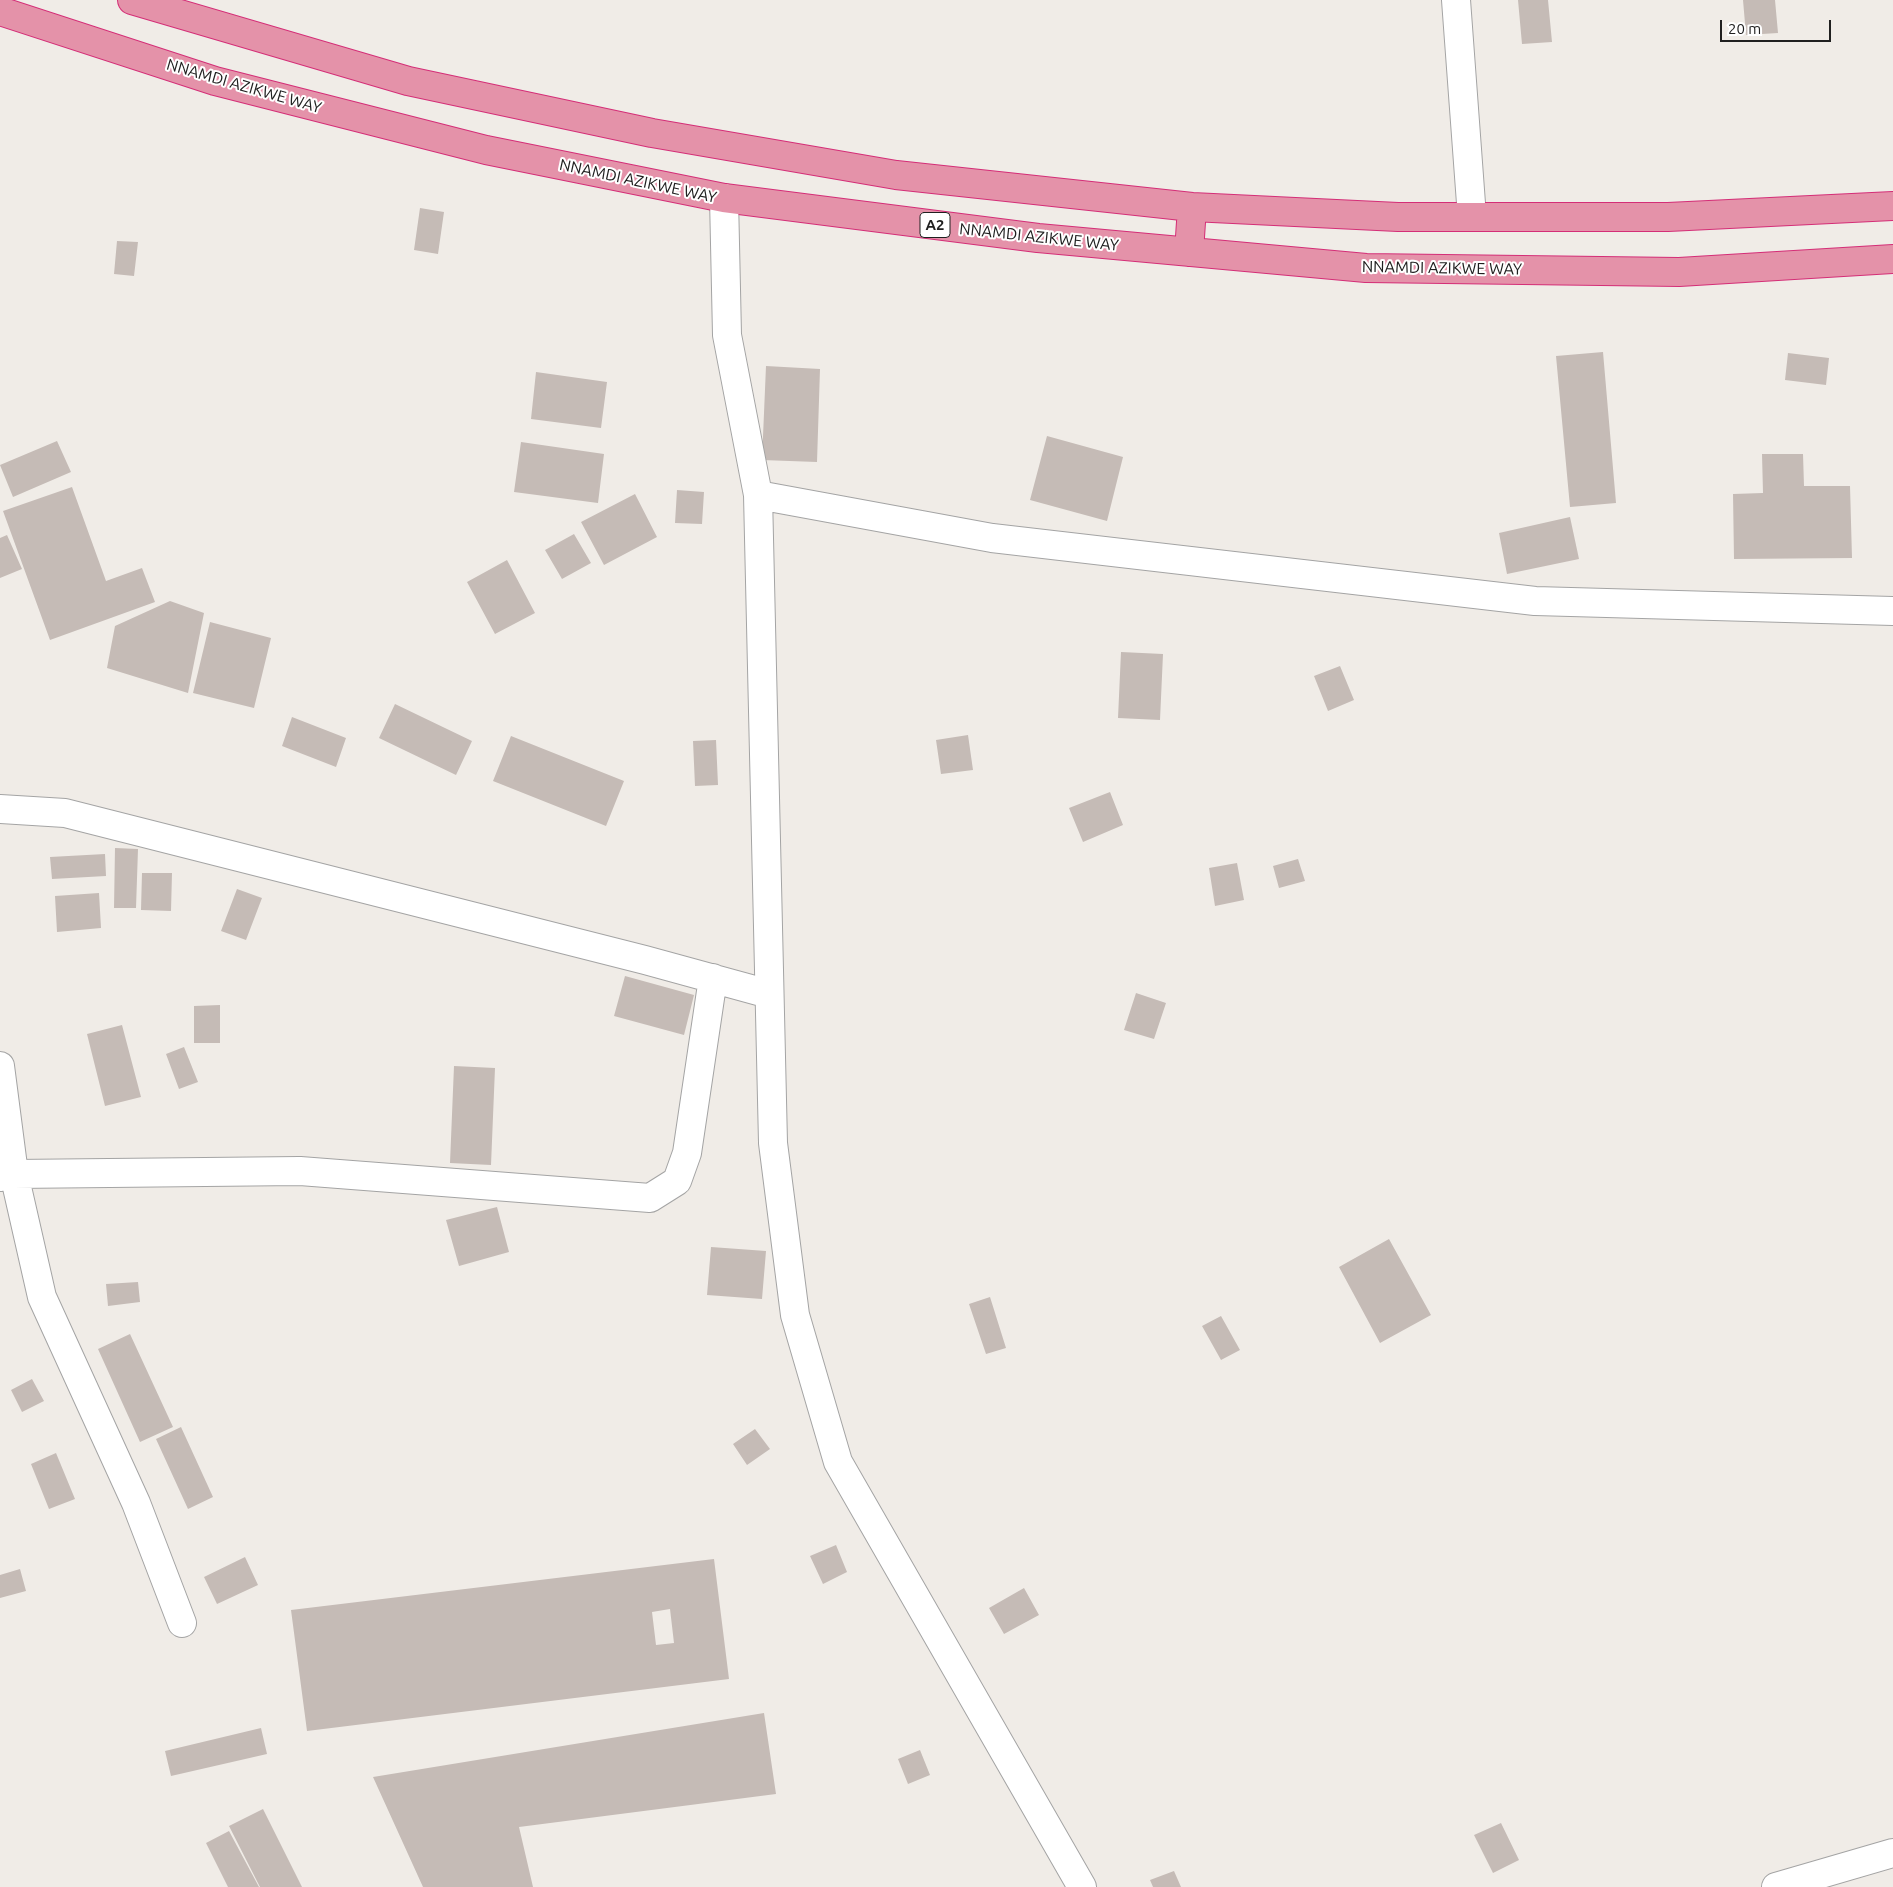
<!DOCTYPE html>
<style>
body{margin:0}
#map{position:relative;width:1893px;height:1887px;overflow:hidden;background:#f0ece7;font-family:Ubuntu,sans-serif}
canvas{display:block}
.scale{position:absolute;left:1720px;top:20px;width:111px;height:22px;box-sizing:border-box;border:2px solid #202020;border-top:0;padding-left:6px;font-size:15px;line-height:18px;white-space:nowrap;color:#202020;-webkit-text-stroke:4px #fff;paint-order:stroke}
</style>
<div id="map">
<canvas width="1893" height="1887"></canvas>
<div class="scale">20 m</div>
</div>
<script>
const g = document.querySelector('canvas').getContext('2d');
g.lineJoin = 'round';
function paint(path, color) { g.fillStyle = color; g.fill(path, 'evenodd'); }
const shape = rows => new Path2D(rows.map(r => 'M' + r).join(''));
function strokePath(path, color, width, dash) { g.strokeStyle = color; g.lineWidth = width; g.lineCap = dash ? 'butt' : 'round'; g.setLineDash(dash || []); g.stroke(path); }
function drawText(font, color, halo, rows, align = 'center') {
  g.font = font + ' Ubuntu,sans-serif'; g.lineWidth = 4; g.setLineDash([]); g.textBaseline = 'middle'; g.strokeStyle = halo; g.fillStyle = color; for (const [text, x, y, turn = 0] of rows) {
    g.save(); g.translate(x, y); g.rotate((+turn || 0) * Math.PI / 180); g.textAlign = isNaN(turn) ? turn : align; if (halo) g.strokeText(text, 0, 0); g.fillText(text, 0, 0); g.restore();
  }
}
paint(shape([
 [1518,0,1548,0,1552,42,1522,44],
 [1743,0,1775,0,1778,33,1746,35],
 [420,208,444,212,438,254,414,250],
 [117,241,138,242,134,276,114,274],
 [1603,352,1616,503,1570,507,1556,356],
 [1788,353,1829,358,1826,385,1785,380],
 [766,366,820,369,817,462,762,460],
 [536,372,607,382,601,428,531,419],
 [1047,436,1123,457,1107,521,1030,500],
 [57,441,71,472,13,497,0,465],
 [521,442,604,454,598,503,514,492],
 [1762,454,1803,454,1804,486,1850,486,1852,558,1734,559,1733,494,1763,493],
 [72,487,106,581,142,568,155,602,50,640,3,511],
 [677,490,704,492,702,524,675,523],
 [635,494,657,537,604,565,581,522],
 [1570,517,1579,559,1507,574,1499,533],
 [574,534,591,563,562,579,545,550],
 [7,535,22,569,0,578,0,538],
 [507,560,535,613,495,634,467,582],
 [170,601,204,613,188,693,107,668,115,626],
 [210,622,271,638,254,708,193,693],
 [1121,652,1163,654,1160,720,1118,718],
 [1340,666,1354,700,1328,711,1314,676],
 [395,704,472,741,456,775,379,738],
 [292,717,346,738,336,767,282,746],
 [968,735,973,770,941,774,936,740],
 [511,736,624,781,606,826,493,781],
 [716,740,718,785,695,786,693,741],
 [1110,792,1123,825,1083,842,1069,808],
 [115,848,138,849,136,908,114,908],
 [105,854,106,876,52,879,50,857],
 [1298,859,1305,881,1279,888,1273,866],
 [1237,863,1244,900,1215,906,1209,868],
 [142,873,172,873,171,911,141,910],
 [237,889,262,898,246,940,221,931],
 [99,893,101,928,57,932,55,896],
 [625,976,694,995,684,1035,614,1016],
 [1136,993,1166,1003,1154,1039,1124,1030],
 [220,1005,220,1043,194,1043,194,1006],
 [122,1025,141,1097,105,1106,87,1034],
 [184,1047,198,1082,179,1089,166,1054],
 [454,1066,495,1068,491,1165,450,1163],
 [497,1207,509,1252,459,1266,446,1220],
 [1389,1239,1431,1315,1380,1343,1339,1267],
 [711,1247,766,1251,762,1299,707,1295],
 [138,1282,140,1302,108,1306,106,1284],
 [990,1297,1006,1348,986,1354,969,1304],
 [1221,1316,1240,1350,1221,1360,1202,1326],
 [130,1334,173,1427,140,1442,98,1349],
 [32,1379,44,1401,22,1412,11,1390],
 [181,1427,213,1497,188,1509,156,1439],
 [755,1429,770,1449,747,1465,733,1444],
 [56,1453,75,1499,49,1509,31,1464],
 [836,1545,847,1572,823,1584,810,1556],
 [245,1557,258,1585,217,1604,204,1577],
 [714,1559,729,1679,307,1731,291,1610],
 [670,1609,674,1643,656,1645,652,1612],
 [20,1569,26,1591,0,1598,0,1575],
 [1024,1588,1039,1615,1004,1634,989,1608],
 [764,1713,776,1794,519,1827,533,1887,423,1887,373,1777],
 [261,1728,267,1754,171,1776,165,1751],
 [920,1750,930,1775,908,1784,898,1759],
 [263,1809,302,1887,260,1887,229,1826],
 [1501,1823,1519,1860,1493,1873,1474,1835],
 [229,1831,259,1887,228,1887,206,1843],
 [1174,1871,1181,1887,1153,1887,1150,1880]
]), '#c5bbb6');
const street = shape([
 [1456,0,1472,217],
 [724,198,727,335,758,495,773,1143,795,1315,838,1462,1082,1887],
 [758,495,992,538,1535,601,1893,611],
 [0,809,65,813,645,960,769,994],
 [0,1066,14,1174,42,1297,136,1503,182,1623],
 [0,1177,14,1174,300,1171,650,1198,677,1181,687,1153,713,978],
 [1776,1887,1893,1853]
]);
const highway = shape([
 [132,0,408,81,652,133,896,175,1192,207,1398,217,1668,217,1893,206],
 [0,11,215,81,486,150,724,198,1038,238,1366,268,1679,272,1893,259],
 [1189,252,1192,207]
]);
strokePath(street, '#a4a4a4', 30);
strokePath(highway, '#d42e77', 30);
strokePath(street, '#fff', 28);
strokePath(highway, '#e492a9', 28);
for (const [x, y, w] of [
 [935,225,30]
]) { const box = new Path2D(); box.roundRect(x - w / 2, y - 12.5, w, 25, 4); g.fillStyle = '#fff'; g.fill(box); strokePath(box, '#202020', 1); }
drawText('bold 15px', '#202020', null, [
 ["A2",935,225]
]);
drawText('16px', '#202020', '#fff', [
 ["NNAMDI AZIKWE WAY",244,86,16],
 ["NNAMDI AZIKWE WAY",638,181,12],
 ["NNAMDI AZIKWE WAY",1039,237,6],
 ["NNAMDI AZIKWE WAY",1442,268,1]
]);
</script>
